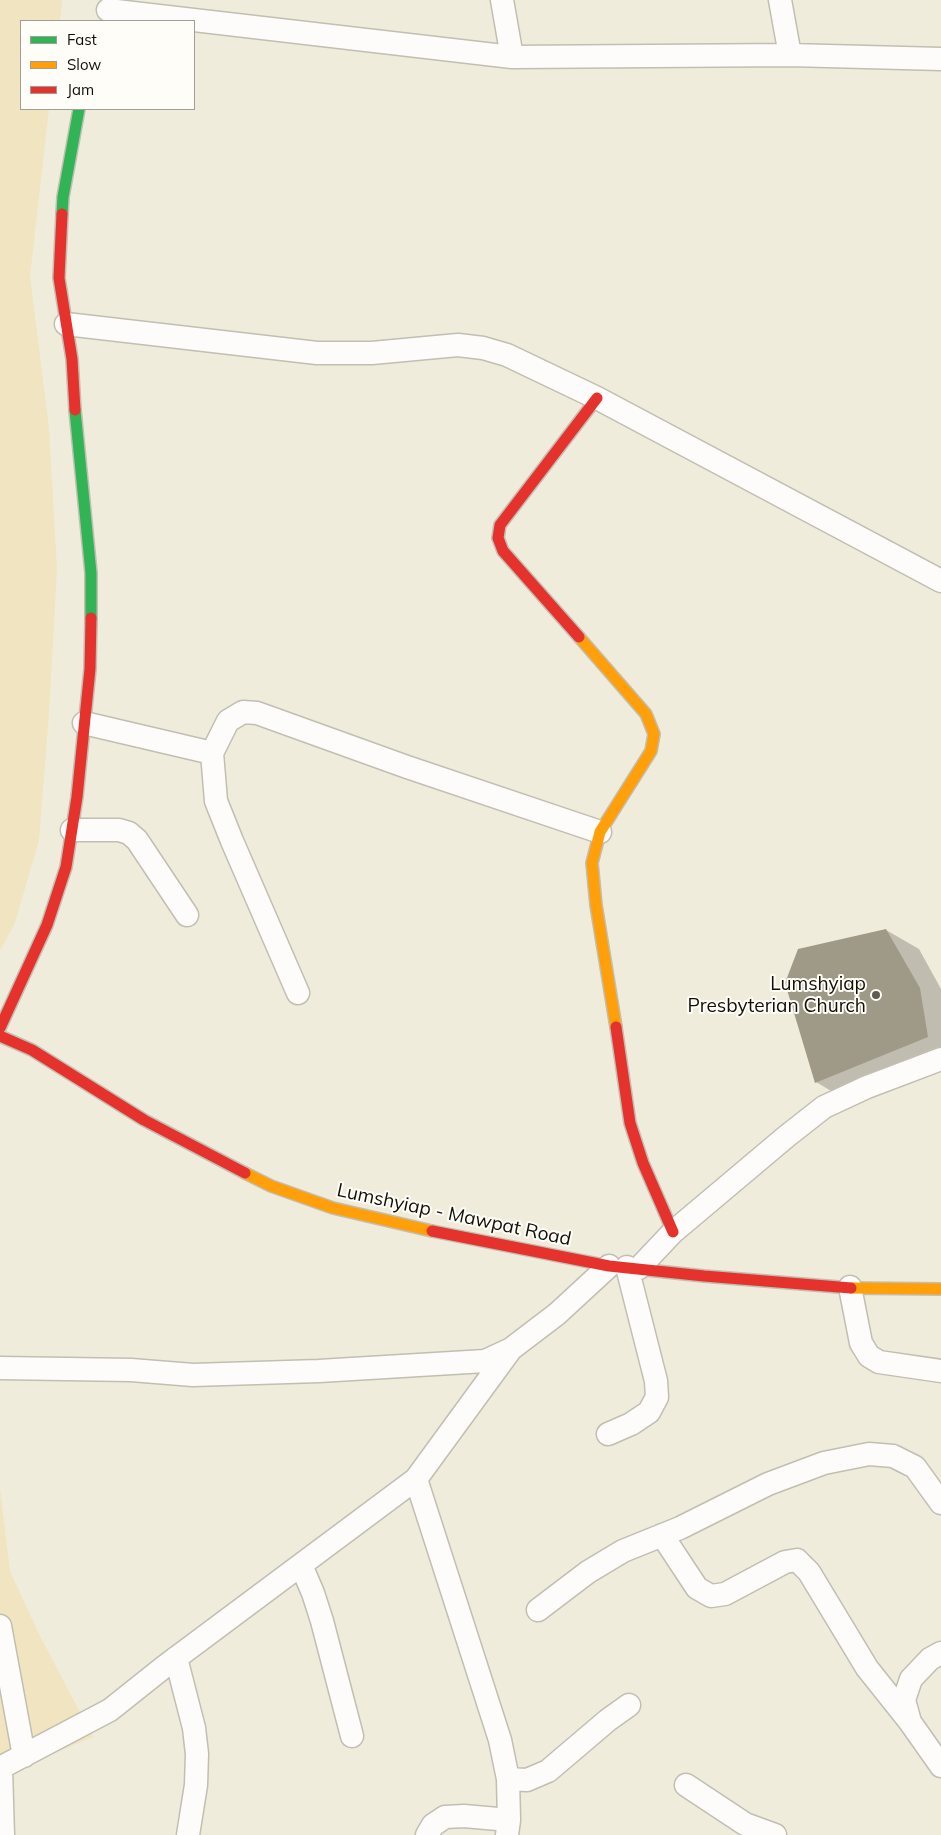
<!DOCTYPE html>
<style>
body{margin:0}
#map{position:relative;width:941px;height:1835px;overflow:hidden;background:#f0ecdc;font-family:Mulish,sans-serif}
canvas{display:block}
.legend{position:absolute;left:20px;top:20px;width:175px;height:90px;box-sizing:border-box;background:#fffdf8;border:1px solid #a09e97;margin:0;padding:6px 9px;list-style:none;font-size:15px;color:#120f06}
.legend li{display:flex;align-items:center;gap:10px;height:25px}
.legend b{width:25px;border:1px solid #a09e97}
</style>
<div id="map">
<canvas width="941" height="1835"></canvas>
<ul class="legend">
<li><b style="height:6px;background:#30b455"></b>Fast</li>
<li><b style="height:6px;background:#ff9f0a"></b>Slow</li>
<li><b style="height:6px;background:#e5322d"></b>Jam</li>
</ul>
</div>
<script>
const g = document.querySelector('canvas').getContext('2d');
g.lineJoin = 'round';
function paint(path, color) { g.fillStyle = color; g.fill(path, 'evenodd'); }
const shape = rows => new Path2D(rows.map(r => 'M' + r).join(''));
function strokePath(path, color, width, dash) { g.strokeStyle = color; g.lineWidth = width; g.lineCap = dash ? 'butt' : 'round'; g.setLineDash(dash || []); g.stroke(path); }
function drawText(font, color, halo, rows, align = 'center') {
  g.font = font + ' Mulish,sans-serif'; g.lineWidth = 4; g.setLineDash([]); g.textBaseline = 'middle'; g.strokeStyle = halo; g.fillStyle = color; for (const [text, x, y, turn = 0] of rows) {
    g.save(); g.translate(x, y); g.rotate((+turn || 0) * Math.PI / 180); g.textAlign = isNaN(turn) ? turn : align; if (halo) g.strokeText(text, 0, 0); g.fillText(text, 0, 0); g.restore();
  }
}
paint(shape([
 [0,0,62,0,60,21,21,21,21,109,49,109,30,276,49,428,57,569,49,714,39,840,15,923,0,951],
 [0,1488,10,1571,38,1632,93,1737,50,1755,0,1759]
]), '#f0e5c0');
paint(shape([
 [886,930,919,949,941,989,941,1063,848,1101,816,1082]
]), '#0003');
paint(shape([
 [886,929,920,988,928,1037,815,1083,785,983,798,949]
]), '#9f9a87');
const street = shape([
 [502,0,512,57],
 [780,0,790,55],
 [108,10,512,57,790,55,941,59],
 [66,324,317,353,372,353,458,345,483,348,507,355,597,398,941,581],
 [84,723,212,753],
 [72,830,119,830,129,833,137,840,187,915],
 [298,993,232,841,216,801,212,753,228,721,243,712,257,713,407,767,600,832],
 [639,1268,673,1232,787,1136,824,1107,867,1087,941,1059],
 [850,1287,861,1343,869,1356,879,1362,941,1371],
 [0,1368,131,1370,193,1375,319,1371,485,1361,511,1349,557,1314,609,1266],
 [608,1434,631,1424,649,1412,657,1397,656,1381,627,1267],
 [416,1479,500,1740,508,1779,509,1820,507,1835],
 [662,1535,697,1588,711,1596,725,1594,785,1562,797,1560,809,1572,867,1668,910,1722],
 [301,1565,313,1593,322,1621,352,1736],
 [538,1610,588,1572,623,1551,680,1528,768,1484,824,1463,869,1454,893,1456,915,1467,941,1503],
 [0,1626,24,1756],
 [941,1653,930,1659,911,1679,904,1700,910,1722,941,1766],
 [176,1658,194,1728,197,1754,196,1785,188,1835],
 [0,1768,110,1710,164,1667,416,1479,511,1349],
 [1,1768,3,1835],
 [508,1779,527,1780,548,1771,608,1720,629,1705],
 [686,1785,745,1824,775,1835],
 [427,1835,433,1825,445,1817,464,1816,509,1820]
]);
const fast = shape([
 [62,214,63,197,79,109],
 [75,410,91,573,91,618]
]);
const slow = shape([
 [579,637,646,714,654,734,651,751,600,832,592,863,596,905,616,1027],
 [245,1173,271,1186,333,1208,432,1231],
 [851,1288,941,1289]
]);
const jam = shape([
 [62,214,59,278,72,359,75,410],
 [579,637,503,551,498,538,500,525,597,398],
 [616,1027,630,1123,643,1163,673,1232],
 [0,1028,47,925,66,867,77,797,90,669,91,618],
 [0,1036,32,1050,144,1120,245,1173],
 [432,1231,609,1266,704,1276,851,1288]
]);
strokePath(street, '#c1beb2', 25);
strokePath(fast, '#c1beb2', 14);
strokePath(slow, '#c1beb2', 14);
strokePath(jam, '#c1beb2', 14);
strokePath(street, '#fdfcfa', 22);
strokePath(fast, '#30b455', 11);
strokePath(slow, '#ff9f0a', 11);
strokePath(jam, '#e5322d', 11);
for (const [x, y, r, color] of [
 [876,995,5,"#605c51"]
]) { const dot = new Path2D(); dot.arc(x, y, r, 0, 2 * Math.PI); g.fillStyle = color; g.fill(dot); strokePath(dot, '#fffdf8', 2); }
drawText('19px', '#120f06', '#fffdf8', [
 ["Lumshyiap",866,984],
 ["Presbyterian Church",866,1006]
], 'right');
drawText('19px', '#120f06', '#fffdf8', [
 ["Lumshyiap - Mawpat Road",454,1215,12]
]);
</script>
